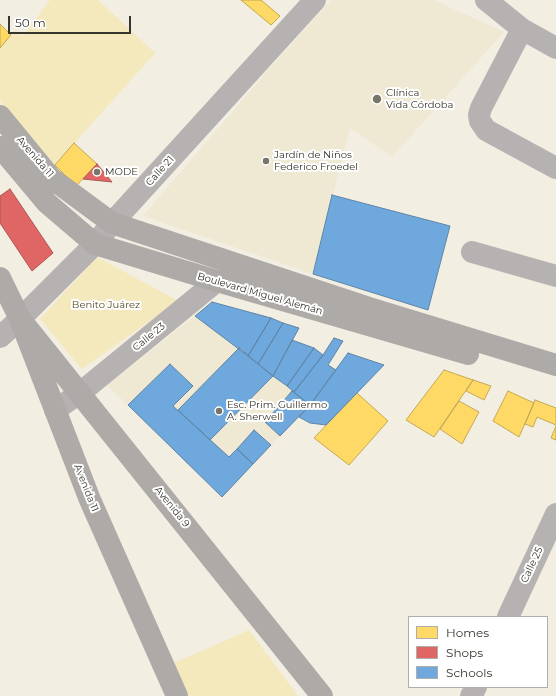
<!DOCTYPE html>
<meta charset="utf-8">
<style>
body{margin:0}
#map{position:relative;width:556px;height:696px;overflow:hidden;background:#f2eee2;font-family:Montserrat,sans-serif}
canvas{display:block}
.legend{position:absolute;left:408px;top:616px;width:140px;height:72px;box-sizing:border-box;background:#fff;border:1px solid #afaeaa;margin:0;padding:5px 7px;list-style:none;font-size:12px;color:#36342b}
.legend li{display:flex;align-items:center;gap:8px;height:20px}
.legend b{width:20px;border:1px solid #afaeaa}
.scale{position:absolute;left:8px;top:16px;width:123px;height:18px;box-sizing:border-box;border:2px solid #36342b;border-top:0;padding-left:5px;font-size:12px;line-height:14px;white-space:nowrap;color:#36342b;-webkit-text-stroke:3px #fff;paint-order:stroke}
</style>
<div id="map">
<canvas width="556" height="696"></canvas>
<ul class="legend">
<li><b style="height:11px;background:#ffd966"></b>Homes</li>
<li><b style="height:11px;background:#e06666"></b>Shops</li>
<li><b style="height:11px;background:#6fa8dc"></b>Schools</li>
</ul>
<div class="scale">50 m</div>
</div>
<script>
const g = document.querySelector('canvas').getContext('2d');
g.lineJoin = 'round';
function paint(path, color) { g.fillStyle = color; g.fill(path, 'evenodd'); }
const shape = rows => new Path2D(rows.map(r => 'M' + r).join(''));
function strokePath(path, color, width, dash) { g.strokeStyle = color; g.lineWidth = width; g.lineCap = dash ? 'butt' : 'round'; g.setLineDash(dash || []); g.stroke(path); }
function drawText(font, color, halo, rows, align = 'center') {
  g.font = font + ' Montserrat,sans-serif'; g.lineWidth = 4; g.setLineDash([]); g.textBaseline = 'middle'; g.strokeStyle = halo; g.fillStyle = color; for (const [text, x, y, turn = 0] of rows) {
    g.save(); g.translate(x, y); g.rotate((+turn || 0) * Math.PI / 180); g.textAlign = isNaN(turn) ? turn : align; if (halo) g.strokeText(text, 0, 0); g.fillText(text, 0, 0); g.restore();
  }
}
paint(shape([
 [331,0,434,0,504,32,392,157,350,128,313,274,143,216,268,70],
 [195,316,239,348,310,405,222,497,107,385]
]), '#efe9d4');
paint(shape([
 [50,0,98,0,155,53,55,165,0,101,0,48,15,30,23,36],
 [97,257,178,301,82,369,40,319],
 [249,630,298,696,189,696,174,663]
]), '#f4e8bd');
const homes = shape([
 [241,0,261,0,280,16,271,25,241,0],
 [0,24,11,35,0,48,0,24],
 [74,143,97,164,76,186,55,165,74,143],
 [444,370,473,380,434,437,406,420,444,370],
 [473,380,491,386,484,400,466,391,473,380],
 [508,391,534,403,519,437,493,421,508,391],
 [357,393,388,421,349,465,314,438,357,393],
 [535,400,556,408,556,425,537,417,533,427,525,424,535,400],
 [459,401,479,412,462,444,440,429,459,401],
 [556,426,556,440,551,438,556,426]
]);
paint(homes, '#ffd966');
strokePath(homes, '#c3a854', 1);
const shops = shape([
 [97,164,112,182,83,179,97,164],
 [10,189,53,253,32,271,0,223,0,196,10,189]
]);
paint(shops, '#e06666');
strokePath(shops, '#ad5754', 1);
const schools = shape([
 [332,195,450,226,428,310,313,274,332,195],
 [212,302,271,318,248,356,195,316,212,302],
 [271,318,283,323,258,364,248,356,271,318],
 [283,323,299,328,273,376,258,364,283,323],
 [334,338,343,341,328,365,336,370,310,405,294,392,323,355,334,338],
 [292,340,314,348,287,386,273,376,292,340],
 [239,348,273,376,210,440,178,410,239,348],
 [314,348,323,355,294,392,287,386,314,348],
 [348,353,384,365,326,425,310,423,299,417,310,405,348,353],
 [170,364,193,386,173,406,229,457,237,449,253,464,222,497,128,405,170,364],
 [292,391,310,405,280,436,265,422,292,391],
 [254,430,271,445,253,464,237,449,254,430]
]);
paint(schools, '#6fa8dc');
strokePath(schools, '#5e85a7', 1);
strokePath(shape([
 [486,0,522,29,556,48],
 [522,29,481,108,479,115,480,121,486,130,556,168],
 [472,252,556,276],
 [0,337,20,319,95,244,112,223,315,0],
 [55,410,80,393,217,281],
 [508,617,556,514],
 [471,696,476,687]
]), '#b6b2b1', 22);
strokePath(shape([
 [0,116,51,178,112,223,369,308,556,365],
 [0,147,47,203,95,244,217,281,468,354],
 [0,278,20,319,90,500,177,696],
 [20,319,322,696]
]), '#aeaaa7', 22);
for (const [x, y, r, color] of [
 [377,99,5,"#78756b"],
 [266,161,4,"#78756b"],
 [97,172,4,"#78756b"],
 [219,411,4,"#78756b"]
]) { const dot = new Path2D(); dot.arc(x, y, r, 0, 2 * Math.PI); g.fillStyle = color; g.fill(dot); strokePath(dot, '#fff', 1.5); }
drawText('10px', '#36342b', '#fff', [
 ["Clínica",386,93],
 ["Vida Córdoba",386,105],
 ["Jardín de Niños",274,155],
 ["Federico Froedel",274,167],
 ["MODE",105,172],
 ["Esc. Prim. Guillermo",227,405],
 ["A. Sherwell",227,417]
], 'left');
drawText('10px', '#36342b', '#fff', [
 ["Avenida 11",35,157,49],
 ["Calle 21",160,171,-48],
 ["Boulevard Miguel Alemán",260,294,16],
 ["Calle 23",149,337,-39],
 ["Avenida 11",86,488,68],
 ["Avenida 9",172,507,51],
 ["Calle 25",532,565,-65]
]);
drawText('10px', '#564c25', '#fff', [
 ["Benito Juárez",106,305]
]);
</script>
